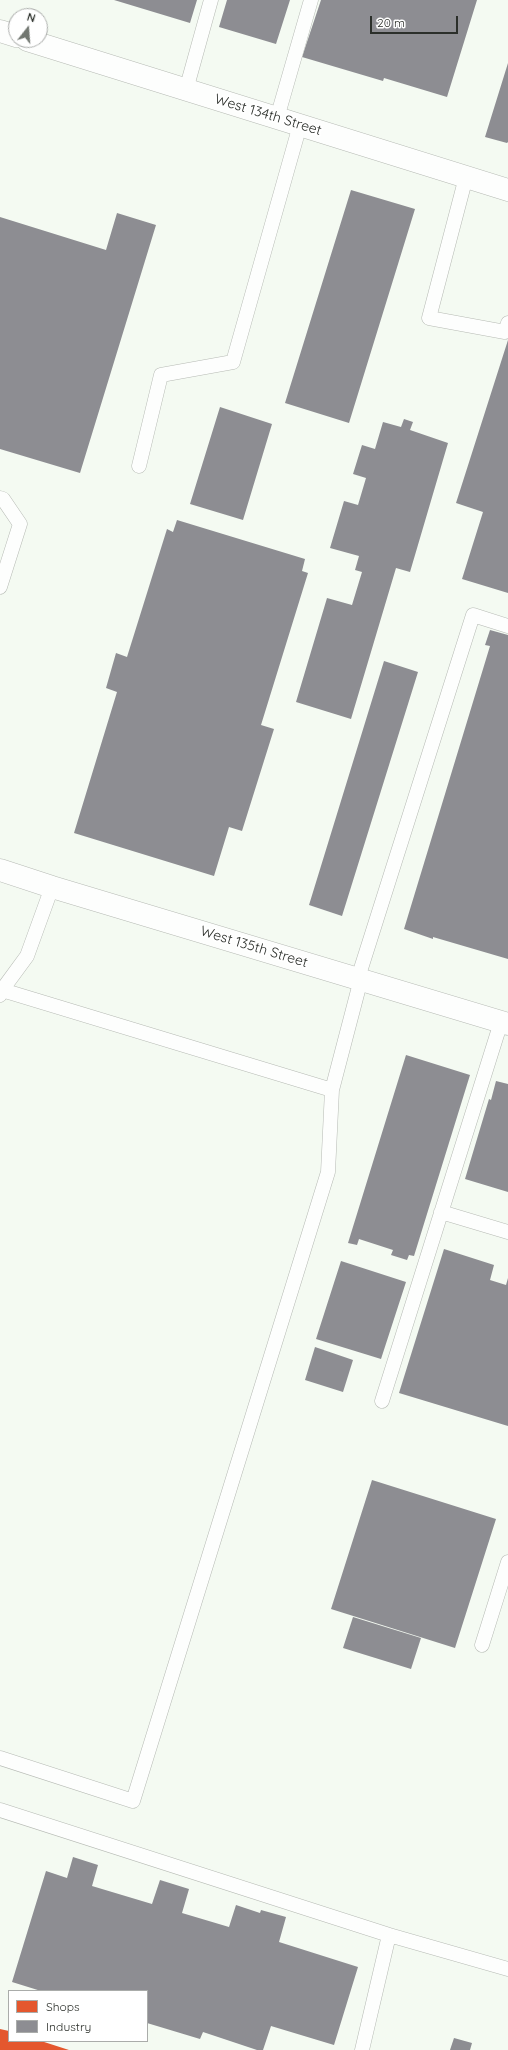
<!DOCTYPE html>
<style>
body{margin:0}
#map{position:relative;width:508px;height:2050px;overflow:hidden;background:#f4faf2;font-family:Quicksand,sans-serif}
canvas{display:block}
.legend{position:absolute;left:8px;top:1990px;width:140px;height:52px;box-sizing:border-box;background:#fff;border:1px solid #aaacaa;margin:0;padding:5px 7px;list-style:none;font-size:12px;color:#2b2f2a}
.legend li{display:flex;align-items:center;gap:8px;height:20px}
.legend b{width:20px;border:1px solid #aaacaa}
.north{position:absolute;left:8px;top:8px;width:40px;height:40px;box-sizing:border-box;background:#fff;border:1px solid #aaacaa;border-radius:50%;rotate:17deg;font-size:11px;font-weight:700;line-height:16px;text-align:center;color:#2b2f2a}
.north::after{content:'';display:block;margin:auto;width:14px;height:18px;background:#717670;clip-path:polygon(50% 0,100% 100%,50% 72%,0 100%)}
.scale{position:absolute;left:370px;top:16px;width:88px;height:18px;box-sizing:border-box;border:2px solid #2b2f2a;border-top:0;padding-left:5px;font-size:12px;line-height:14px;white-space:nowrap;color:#2b2f2a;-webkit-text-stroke:3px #fff;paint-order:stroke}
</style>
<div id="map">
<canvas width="508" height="2050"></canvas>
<ul class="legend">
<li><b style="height:11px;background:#e4572e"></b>Shops</li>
<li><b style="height:11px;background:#8d8d92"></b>Industry</li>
</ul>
<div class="north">N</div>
<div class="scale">20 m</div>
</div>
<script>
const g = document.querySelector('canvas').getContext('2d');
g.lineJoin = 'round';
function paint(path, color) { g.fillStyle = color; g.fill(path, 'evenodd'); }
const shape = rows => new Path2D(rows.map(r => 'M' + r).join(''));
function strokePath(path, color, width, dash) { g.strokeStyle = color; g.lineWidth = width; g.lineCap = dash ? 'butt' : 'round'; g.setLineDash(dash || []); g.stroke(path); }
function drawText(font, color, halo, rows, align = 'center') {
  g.font = font + ' Quicksand,sans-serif'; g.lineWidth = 4; g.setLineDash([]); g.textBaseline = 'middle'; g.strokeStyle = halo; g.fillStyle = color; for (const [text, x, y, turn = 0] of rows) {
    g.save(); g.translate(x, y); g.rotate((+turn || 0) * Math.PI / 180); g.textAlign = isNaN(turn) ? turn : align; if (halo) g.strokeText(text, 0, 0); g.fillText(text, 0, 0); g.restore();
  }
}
paint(shape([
 [0,2029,9,2031,9,2041,41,2041,69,2050,0,2050]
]), '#e4572e');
paint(shape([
 [114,0,197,0,190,23],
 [227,0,290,0,276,44,219,27],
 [321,0,477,0,447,97,384,78,383,81,302,57],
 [508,63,508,142,507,143,485,137],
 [351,190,415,209,349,423,285,403],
 [117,213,156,225,80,473,0,449,0,217,106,250],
 [508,340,508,593,462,579,483,512,456,503],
 [220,407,272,424,243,520,190,504],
 [404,419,413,422,410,430,448,443,410,572,396,568,351,719,296,702,327,598,352,605,362,572,355,570,359,556,330,548,344,501,358,505,366,478,353,474,362,445,375,449,383,422,401,427],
 [177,520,305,559,302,571,308,573,261,725,274,729,242,831,229,827,214,876,74,833,117,692,106,688,116,653,127,657,167,529,173,532],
 [490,630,508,635,508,959,433,937,433,939,404,929,490,646,485,645],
 [384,661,418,672,342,916,309,905],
 [406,1055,470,1075,414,1256,409,1255,407,1260,391,1255,393,1250,359,1239,357,1245,348,1243],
 [496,1081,508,1084,508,1192,465,1179,489,1099,491,1100],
 [444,1249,494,1265,490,1280,506,1285,508,1278,508,1426,399,1393],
 [341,1261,406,1282,381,1359,316,1339],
 [315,1347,353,1360,343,1392,305,1380],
 [372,1480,496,1519,455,1648,331,1609],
 [353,1617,421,1638,411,1669,343,1648],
 [73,1857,98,1865,92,1886,152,1904,160,1880,189,1889,182,1913,229,1927,236,1905,260,1913,261,1910,286,1917,279,1942,358,1967,334,2045,271,2026,263,2050,257,2050,203,2032,200,2039,147,2023,147,1991,41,1991,12,1982,46,1871,67,1878],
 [454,2038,472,2043,470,2050,450,2050]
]), '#8d8d92');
const lane = shape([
 [186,90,211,0],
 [277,118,311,0],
 [466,177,429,318,505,332,508,323],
 [139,466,161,375,233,362,300,125],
 [0,498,3,499,20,524,0,587],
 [358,978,473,615,508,626],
 [2,990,332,1090],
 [0,995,2,990,27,956,52,887],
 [441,1212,508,1232],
 [382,1401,501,1022],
 [482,1645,508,1562],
 [0,1758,133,1801,328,1172,332,1090,361,979],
 [0,1810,389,1935,362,2050],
 [389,1935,508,1969]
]);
const street = shape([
 [0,31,16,36],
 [27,40,508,190]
]);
const secondary = shape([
 [0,870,52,887,508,1024]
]);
strokePath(lane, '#b6bab4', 15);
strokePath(street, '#b6bab4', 23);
strokePath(secondary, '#b6bab4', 23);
strokePath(lane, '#fdfefd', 14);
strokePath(street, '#fdfefd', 22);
strokePath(secondary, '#fdfefd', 22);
drawText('14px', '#2b2f2a', '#fff', [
 ["West 134th Street",268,115,17],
 ["West 135th Street",254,947,17]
]);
</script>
